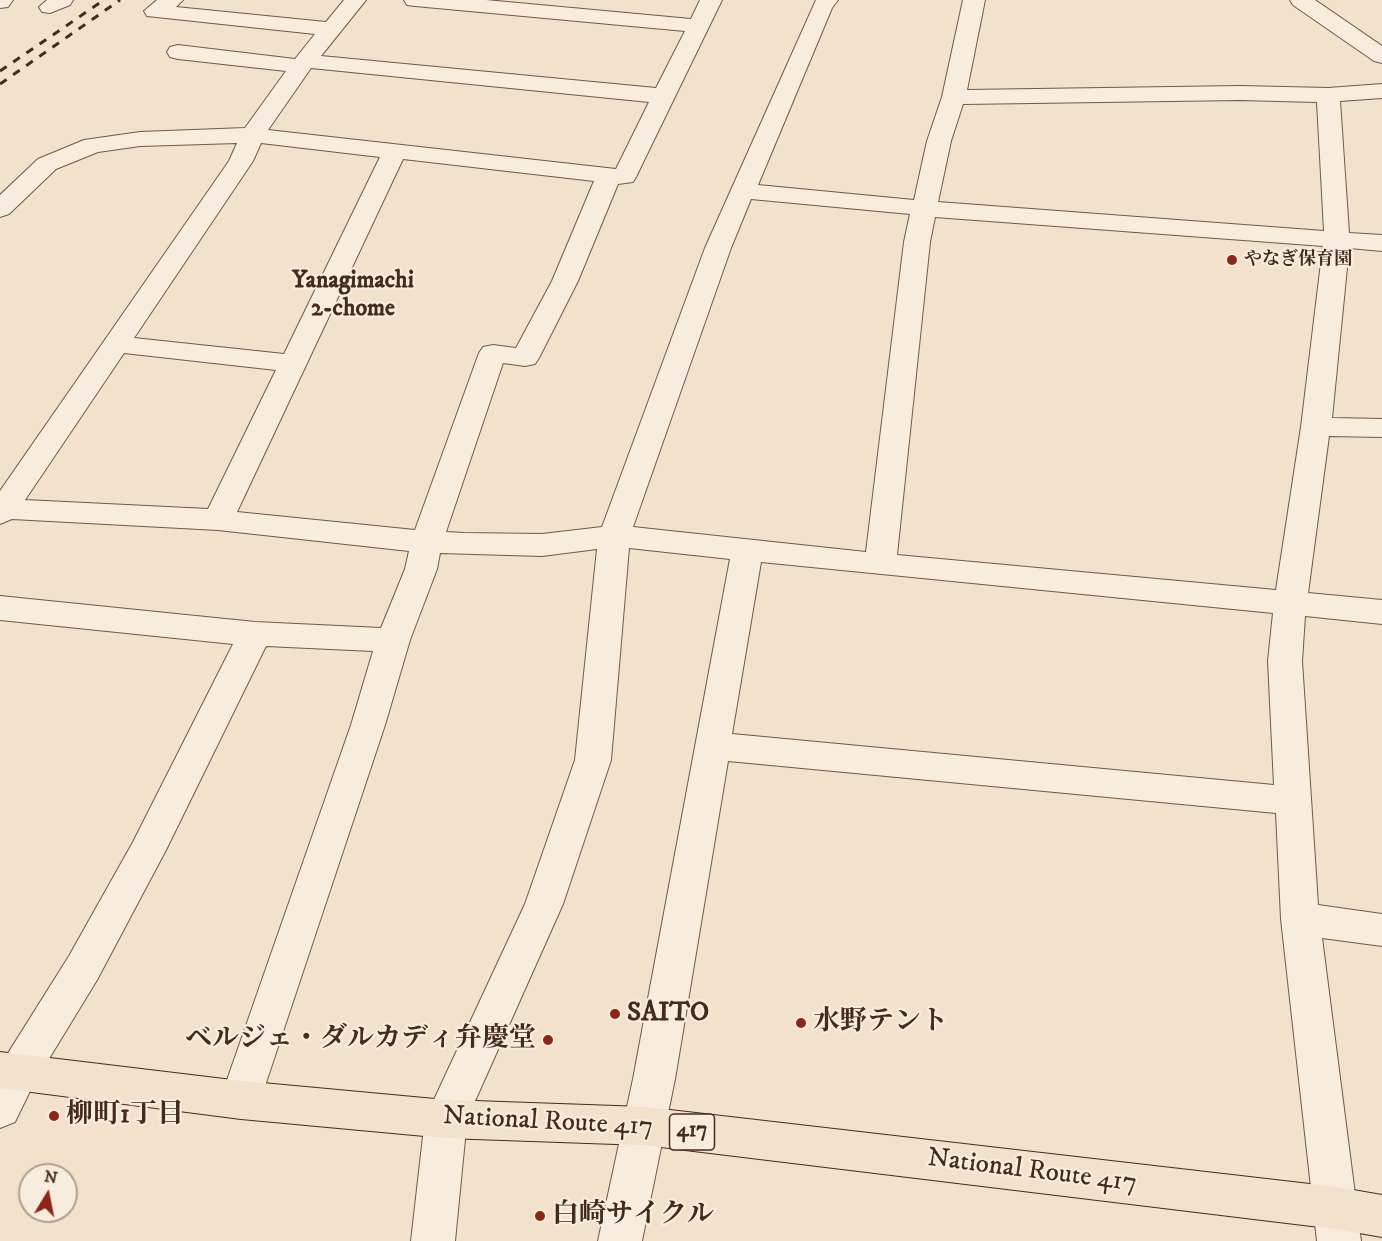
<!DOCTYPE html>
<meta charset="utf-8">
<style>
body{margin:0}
#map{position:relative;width:1382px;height:1241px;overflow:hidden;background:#f2e2cb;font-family:"IM FELL DW Pica",serif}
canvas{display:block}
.north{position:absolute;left:18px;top:1163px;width:60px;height:60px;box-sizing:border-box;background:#f7ecdd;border:2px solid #af9f90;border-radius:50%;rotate:10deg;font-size:16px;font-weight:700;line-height:24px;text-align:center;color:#442b1c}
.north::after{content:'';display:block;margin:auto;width:21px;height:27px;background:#8f2418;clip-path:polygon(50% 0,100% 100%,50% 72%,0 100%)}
</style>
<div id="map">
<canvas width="1382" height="1241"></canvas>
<div class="north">N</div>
</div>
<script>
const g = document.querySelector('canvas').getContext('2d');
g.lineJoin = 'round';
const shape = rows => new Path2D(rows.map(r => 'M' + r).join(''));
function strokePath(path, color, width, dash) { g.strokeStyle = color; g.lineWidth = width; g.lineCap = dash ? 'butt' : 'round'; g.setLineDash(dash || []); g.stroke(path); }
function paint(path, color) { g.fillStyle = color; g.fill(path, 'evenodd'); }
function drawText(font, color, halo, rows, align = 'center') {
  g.font = font + ' "IM FELL DW Pica","Noto Serif JP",serif'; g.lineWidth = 4.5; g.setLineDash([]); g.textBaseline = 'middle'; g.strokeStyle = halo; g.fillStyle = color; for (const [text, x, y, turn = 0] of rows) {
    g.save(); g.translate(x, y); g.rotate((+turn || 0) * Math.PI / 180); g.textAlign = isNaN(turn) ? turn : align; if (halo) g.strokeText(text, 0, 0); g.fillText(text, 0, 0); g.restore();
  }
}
const minor = shape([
 [0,0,13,0,8,7,0,8,0,0],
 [47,0,73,0,70,5,50,13,42,12,39,7,47,0],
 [157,0,183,0,176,7,326,22,344,0,366,0,321,56,656,88,685,31,415,6,407,5,404,0,486,0,691,19,700,0,722,0,636,177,633,182,618,184,578,281,539,358,535,364,525,366,503,363,446,532,464,533,542,534,602,527,705,248,816,0,838,0,832,8,758,185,914,200,927,141,942,97,963,0,985,0,967,90,1240,86,1328,88,1382,84,1382,98,1340,101,1349,233,1382,235,1382,251,1349,248,1332,418,1382,419,1382,437,1329,436,1308,593,1382,600,1382,624,1305,616,1302,661,1318,905,1382,914,1382,946,1322,938,1361,1241,1317,1241,1281,919,1276,813,728,761,675,1079,642,1241,598,1241,633,1079,730,559,629,548,611,760,563,904,467,1119,455,1241,411,1241,425,1119,525,904,575,760,597,549,542,556,440,553,437,569,410,640,385,725,256,1113,241,1119,226,1113,220,1100,351,725,373,651,266,646,166,850,97,980,33,1085,15,1122,0,1128,0,1066,69,956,133,842,233,644,0,620,0,596,255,622,381,628,405,569,409,551,218,530,12,519,0,524,0,491,229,161,237,143,140,146,98,152,56,169,9,214,0,217,0,195,38,159,84,140,140,132,245,128,286,71,178,59,170,57,167,52,170,47,178,45,295,59,315,34,147,16,144,11,157,0],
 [311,68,649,102,616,169,268,130,311,68],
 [1240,100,1317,102,1324,231,938,202,951,141,963,104,1240,100],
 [261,143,380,157,284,354,134,338,253,161,261,143],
 [403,159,594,181,552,281,516,348,493,345,483,347,479,353,415,530,237,512,403,159],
 [751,199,910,214,904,242,866,552,633,527,731,248,751,199],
 [935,217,1323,246,1301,427,1276,590,897,555,930,242,935,217],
 [124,353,276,370,208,509,25,500,124,353],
 [761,562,1273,613,1268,661,1274,785,732,734,761,562],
 [1290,0,1315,0,1382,46,1382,63,1374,61,1293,5,1290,0]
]);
const highway = shape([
 [0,1052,241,1081,446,1100,644,1107,1336,1187,1382,1195,1382,1237,1336,1229,644,1145,446,1138,241,1119,0,1088,0,1052]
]);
strokePath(minor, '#705948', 2);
strokePath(highway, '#442b1c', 2);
paint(minor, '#f7ecdd');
paint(highway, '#f2e2cb');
strokePath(shape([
 [0,71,104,0],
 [0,84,120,0]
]), '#442b1c', 3, [8, 8]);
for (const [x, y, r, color] of [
 [1232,260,6,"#8f2418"],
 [615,1014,6,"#8f2418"],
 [801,1023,6,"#8f2418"],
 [548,1040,6,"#8f2418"],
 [54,1116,6,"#8f2418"],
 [540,1216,6,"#8f2418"]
]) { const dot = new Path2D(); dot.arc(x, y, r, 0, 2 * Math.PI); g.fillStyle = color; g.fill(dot); strokePath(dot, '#f7ecdd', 2); }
drawText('bold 18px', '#442b1c', '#f7ecdd', [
 ["やなぎ保育園",1244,260]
], 'left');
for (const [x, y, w] of [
 [692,1132,45]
]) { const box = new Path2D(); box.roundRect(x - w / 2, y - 18, w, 36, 4.5); g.fillStyle = '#f7ecdd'; g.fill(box); strokePath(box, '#442b1c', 1.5); }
drawText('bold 21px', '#442b1c', null, [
 ["417",692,1132]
]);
drawText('bold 24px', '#442b1c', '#f7ecdd', [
 ["Yanagimachi",353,282],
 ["2-chome",353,310]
]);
drawText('bold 27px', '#442b1c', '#f7ecdd', [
 ["SAITO",627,1014],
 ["水野テント",813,1023],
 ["ベルジェ・ダルカディ弁慶堂",536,1040,"right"],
 ["柳町1丁目",66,1116],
 ["白崎サイクル",552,1216]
], 'left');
drawText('27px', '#442b1c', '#f7ecdd', [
 ["National Route 417",548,1123,3],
 ["National Route 417",1032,1172,7]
]);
</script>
